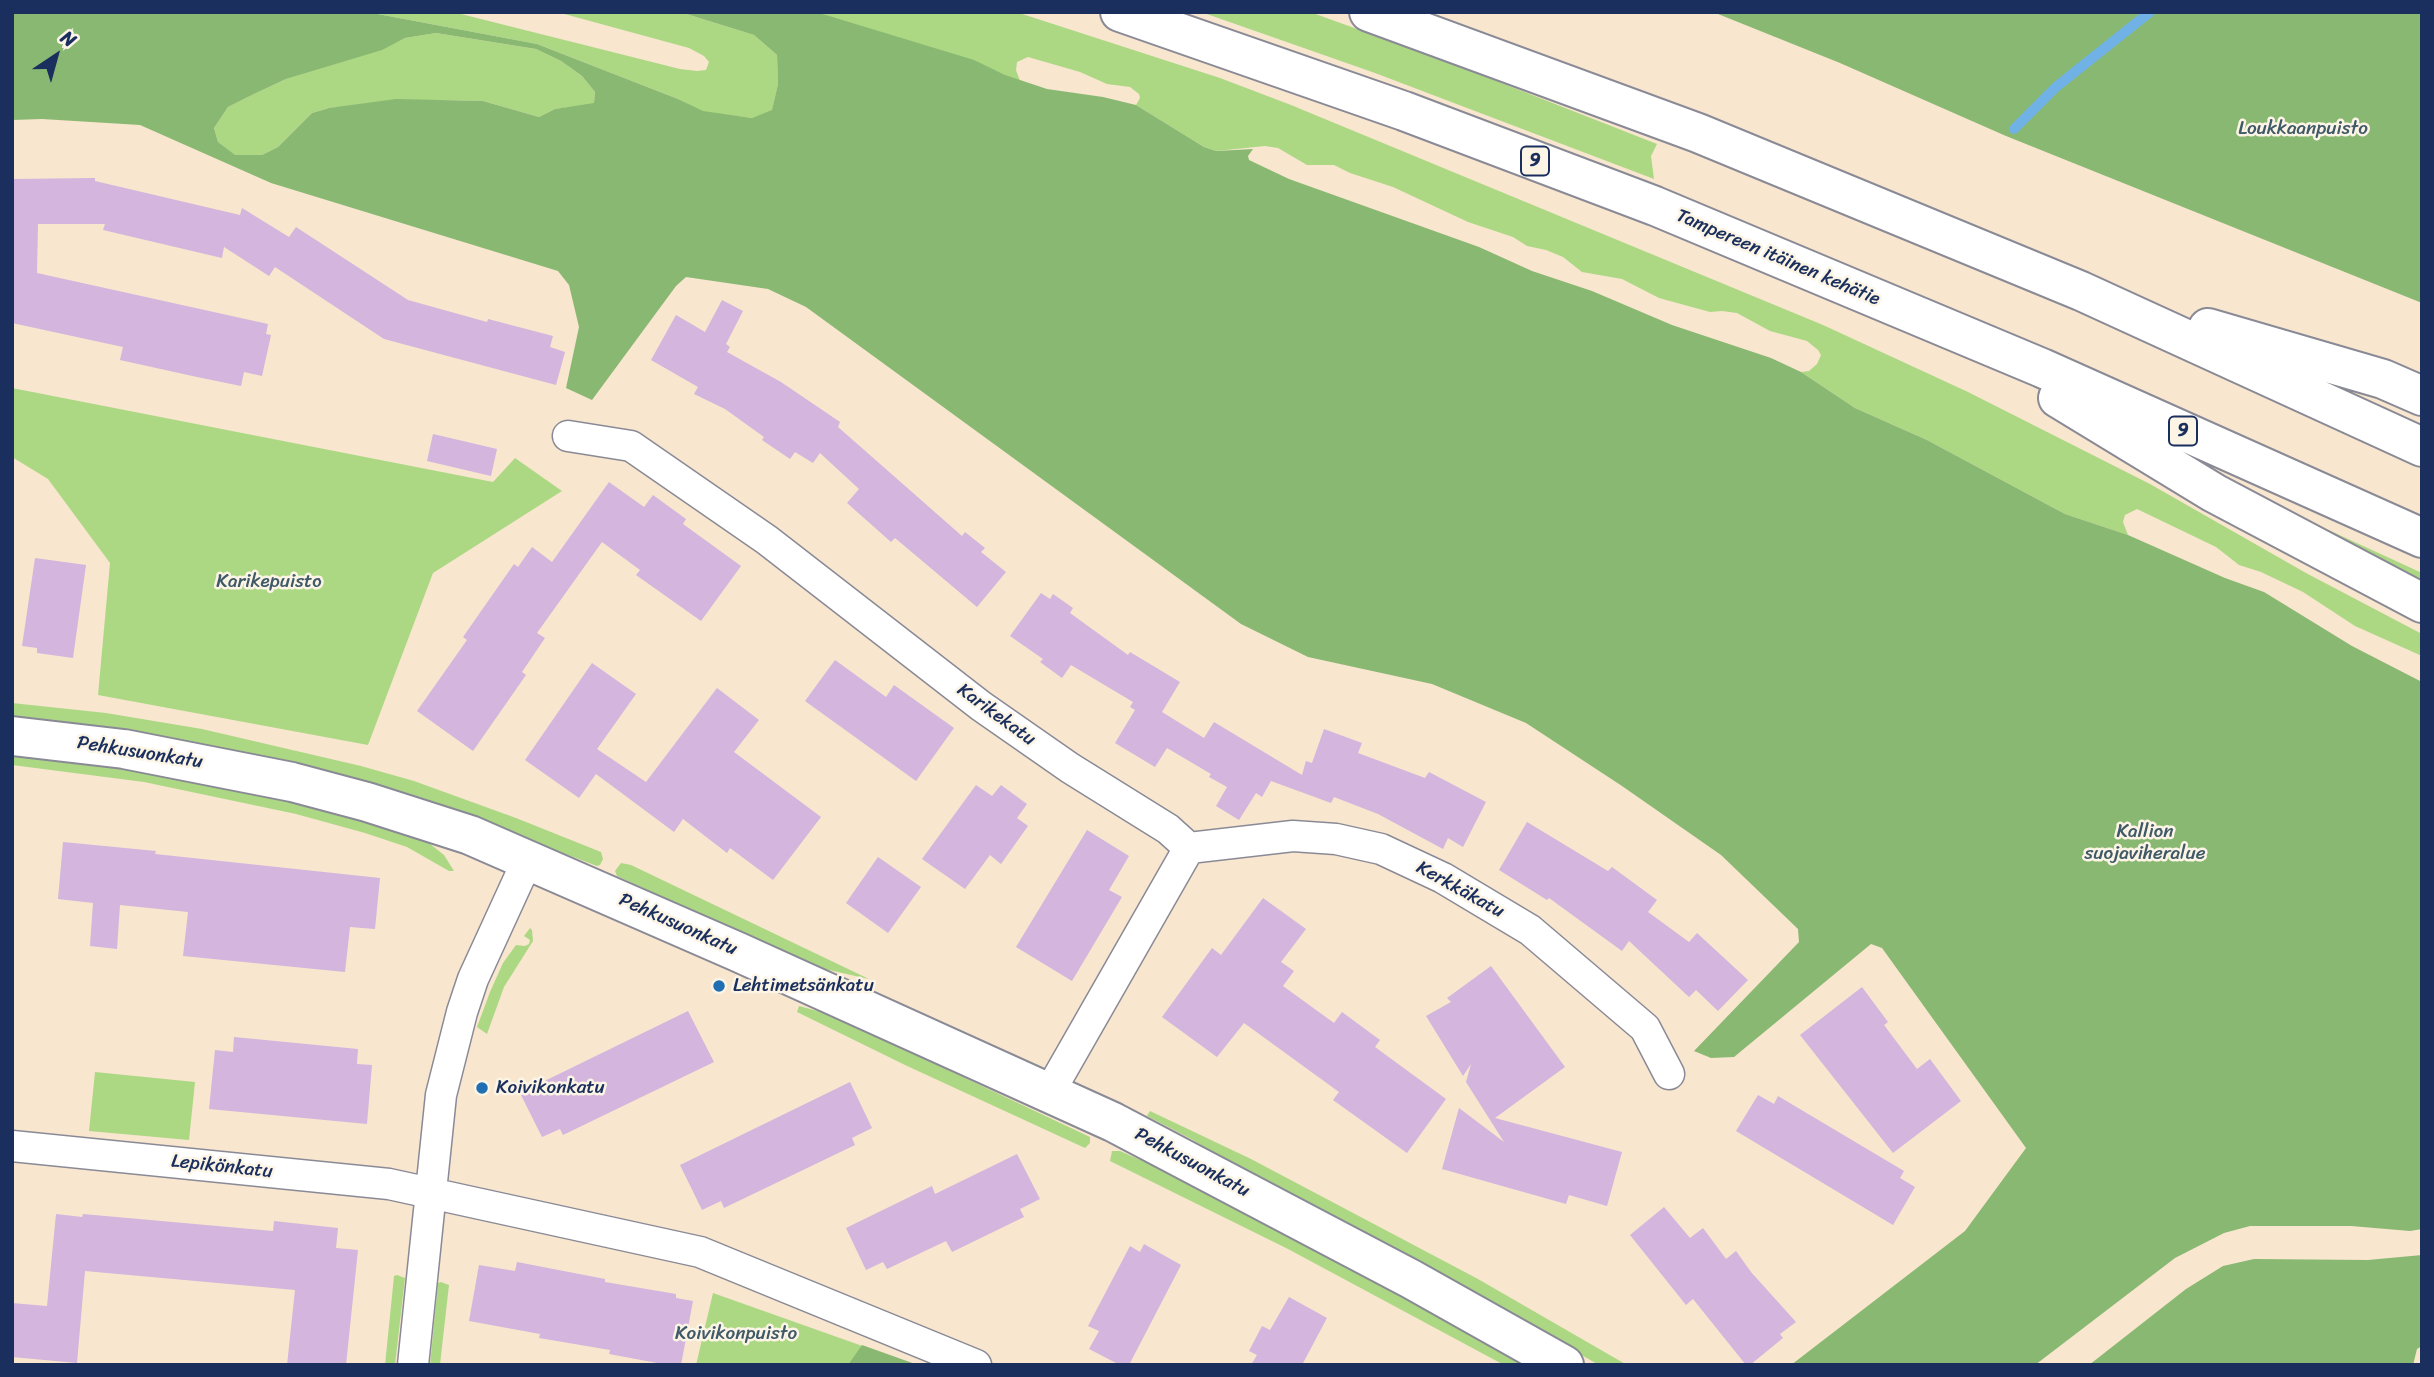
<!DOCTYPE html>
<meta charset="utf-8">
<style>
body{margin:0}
#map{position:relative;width:2434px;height:1377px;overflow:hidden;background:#f8e6cf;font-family:Sriracha,sans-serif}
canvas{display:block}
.frame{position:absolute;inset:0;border:14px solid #1b2f5e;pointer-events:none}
.north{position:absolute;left:21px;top:21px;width:70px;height:70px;-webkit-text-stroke:5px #fcf5e5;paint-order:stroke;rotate:36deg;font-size:19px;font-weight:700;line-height:28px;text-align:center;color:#1b2f5e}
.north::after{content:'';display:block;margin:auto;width:24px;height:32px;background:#1b2f5e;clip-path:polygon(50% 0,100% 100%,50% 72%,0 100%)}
</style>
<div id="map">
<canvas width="2434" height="1377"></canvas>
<div class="frame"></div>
<div class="north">N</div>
</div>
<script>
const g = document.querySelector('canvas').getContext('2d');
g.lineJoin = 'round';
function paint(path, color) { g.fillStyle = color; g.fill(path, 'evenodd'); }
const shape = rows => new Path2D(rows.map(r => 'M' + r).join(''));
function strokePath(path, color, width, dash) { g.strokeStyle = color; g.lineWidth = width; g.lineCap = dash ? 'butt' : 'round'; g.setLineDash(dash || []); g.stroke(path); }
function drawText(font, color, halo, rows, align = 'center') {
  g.font = font + ' Sriracha,sans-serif'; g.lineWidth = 5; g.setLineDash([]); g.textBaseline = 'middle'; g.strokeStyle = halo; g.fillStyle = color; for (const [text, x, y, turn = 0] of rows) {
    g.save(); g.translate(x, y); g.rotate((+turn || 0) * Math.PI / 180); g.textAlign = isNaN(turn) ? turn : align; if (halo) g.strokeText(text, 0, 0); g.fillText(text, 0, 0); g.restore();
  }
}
paint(shape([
 [367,12,453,12,680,69,697,71,706,70,709,62,704,56,689,48,557,12,680,12,754,35,777,55,778,84,772,111,752,118,703,112,678,99,537,44],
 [816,12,1016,12,1220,78,1291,105,1823,325,1968,392,2150,484,2306,573,2422,634,2422,656,2355,626,2303,592,2261,572,2239,565,2216,547,2137,509,2125,515,2123,522,2128,535,2065,514,1927,440,1855,408,1801,372,1809,371,1817,364,1821,355,1818,350,1807,341,1770,331,1737,313,1722,311,1710,312,1659,298,1622,279,1582,272,1563,257,1546,250,1527,246,1513,237,1468,222,1393,187,1350,173,1334,165,1307,165,1278,148,1265,146,1216,151,1204,147,1136,105,1140,98,1139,94,1130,87,1107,84,1080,72,1028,57,1017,62,1016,70,1020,81],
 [1201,12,1310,12,1443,60,1657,144,1651,156,1654,179,1375,73],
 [436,33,536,49,561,61,582,76,595,92,594,104,555,109,539,117,483,101,436,100,329,108,312,113,278,147,262,155,234,155,218,142,214,128,228,107,254,94,286,79,382,49,405,38],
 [12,388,493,482,515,458,562,491,433,573,368,745,98,695,110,563,48,479,12,457],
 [2298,516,2422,573,2422,588],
 [12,703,106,713,202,729,361,766,414,781,516,818,601,852,603,859,600,865,597,866,434,804,307,767,195,743,99,726,12,718],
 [12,751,108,763,327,808,425,840,444,855,454,871,449,871,407,847,365,833,296,814,144,782,12,765],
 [621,863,631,865,869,979,811,966,617,876,615,871],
 [530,928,532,930,533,941,504,987,487,1034,477,1027,490,992,503,963,516,945,525,946,529,944,530,940,524,936],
 [799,1006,832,1015,1001,1095,1090,1137,1090,1143,1085,1148,905,1065,797,1012],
 [95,1072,195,1082,189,1140,89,1131],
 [1150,1111,1251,1159,1478,1279,1627,1365,1599,1365,1471,1292,1228,1163,1193,1140,1147,1116],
 [1112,1151,1120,1151,1172,1174,1326,1252,1531,1365,1504,1365,1288,1249,1110,1161],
 [397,1275,405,1278,395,1365,385,1365,394,1276],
 [441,1282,449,1285,443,1338,440,1365,430,1365,438,1283],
 [713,1293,916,1365,696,1365]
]), '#acd884');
paint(shape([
 [12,12,367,12,537,44,678,99,703,111,752,118,772,110,778,84,777,55,754,35,680,12,816,12,974,60,1005,75,1047,89,1103,97,1136,105,1204,147,1216,151,1253,149,1248,156,1249,160,1289,179,1479,247,1532,271,1592,291,1672,325,1771,358,1801,372,1855,408,1927,440,2065,514,2128,535,2225,578,2264,592,2352,646,2422,682,2422,1229,2410,1231,2351,1226,2250,1226,2224,1233,2175,1258,2035,1365,1791,1365,1965,1231,2026,1148,1882,948,1871,944,1734,1057,1711,1058,1694,1051,1799,942,1798,929,1721,855,1622,786,1526,723,1432,684,1308,657,1241,624,806,307,768,289,686,277,676,286,592,400,566,388,579,327,569,285,558,271,271,183,140,125,42,119,12,120],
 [436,33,536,49,561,61,582,76,595,92,594,103,555,109,539,117,483,101,396,99,329,108,312,113,278,147,262,155,235,155,218,142,214,128,228,107,254,94,286,79,382,50,405,38],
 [1713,12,2422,12,2422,303,2006,136,1840,63],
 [2422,1255,2422,1346,2417,1349,2413,1365,2089,1365,2186,1289,2223,1266,2254,1259,2368,1260],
 [862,1345,918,1365,848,1365]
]), '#89b872');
strokePath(shape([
 [2014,129,2056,87,2150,12]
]), '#70b2e5', 10);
paint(shape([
 [95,178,95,181,240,215,242,208,289,237,296,227,408,300,487,322,488,319,553,336,550,347,565,352,556,385,384,339,275,267,269,276,224,247,222,258,103,230,105,224,38,224,37,273,268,324,266,334,271,335,262,376,244,372,241,386,197,377,120,360,123,347,12,323,12,179],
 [722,300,743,311,726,344,730,347,727,352,781,382,840,422,838,427,962,536,965,532,985,548,981,552,1006,572,977,607,895,538,891,542,847,503,859,489,820,453,813,463,795,452,790,459,762,440,764,437,725,409,694,394,698,387,651,360,676,315,705,332],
 [433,434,497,449,491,476,427,461],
 [609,482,644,507,653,495,686,519,683,524,741,566,701,621,636,575,640,570,602,542,537,633,545,638,522,672,526,675,473,751,417,711,467,640,463,637,514,564,518,567,532,547,552,562],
 [35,558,86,565,73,658,37,653,37,648,22,646],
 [1041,593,1050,599,1053,594,1073,608,1070,613,1128,655,1130,652,1180,682,1162,712,1204,738,1214,722,1302,775,1306,761,1312,763,1324,729,1362,743,1358,753,1425,778,1429,772,1486,802,1463,847,1448,838,1443,849,1378,814,1334,797,1331,803,1271,781,1262,797,1256,793,1239,820,1216,806,1227,787,1209,777,1211,774,1167,748,1155,767,1115,743,1135,710,1130,707,1133,702,1071,665,1062,678,1040,662,1043,659,1010,636],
 [835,660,886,697,894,685,954,728,916,781,805,701],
 [592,663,636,694,597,749,646,782,717,688,759,720,734,752,821,817,773,880,730,848,727,853,683,819,674,832,596,774,579,798,525,760],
 [976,785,992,796,1001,785,1027,804,1017,818,1028,826,1001,864,990,855,965,889,922,859],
 [1527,822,1608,871,1612,867,1657,900,1648,912,1689,942,1697,933,1748,980,1718,1011,1696,990,1689,997,1629,941,1622,951,1549,898,1547,900,1499,870],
 [1087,830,1129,856,1109,890,1122,897,1072,981,1016,947],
 [63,842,156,851,155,854,380,878,375,929,350,927,345,972,183,956,188,912,120,905,117,949,90,946,93,903,58,899],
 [878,857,921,887,888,933,846,903],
 [1263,898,1306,929,1281,962,1294,971,1283,986,1334,1023,1342,1012,1380,1040,1375,1047,1446,1099,1407,1153,1333,1100,1339,1092,1244,1023,1217,1057,1162,1017,1212,948,1221,955],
 [1491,966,1565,1067,1495,1118,1622,1152,1607,1206,1569,1195,1566,1204,1442,1169,1459,1108,1504,1142,1466,1082,1471,1064,1463,1076,1426,1016,1451,1002,1447,998],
 [1862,987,1888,1022,1884,1025,1917,1069,1930,1059,1961,1101,1893,1153,1800,1035],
 [688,1011,714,1062,563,1135,560,1129,542,1137,520,1093],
 [234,1037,358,1049,357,1064,372,1065,367,1124,209,1109,215,1050,233,1052],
 [850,1082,872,1128,852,1138,855,1145,724,1208,721,1201,702,1210,680,1165],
 [1758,1095,1774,1104,1778,1096,1904,1171,1900,1178,1915,1187,1893,1225,1736,1131],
 [1017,1154,1040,1199,1020,1209,1024,1217,952,1252,946,1241,887,1269,883,1262,866,1270,846,1228,932,1186,935,1194],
 [1664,1207,1690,1238,1703,1228,1726,1259,1736,1251,1751,1272,1796,1322,1780,1334,1783,1338,1750,1365,1746,1365,1693,1299,1686,1305,1630,1235],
 [56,1214,82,1217,83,1214,273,1231,274,1221,338,1228,336,1248,358,1250,346,1365,287,1365,295,1290,85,1271,77,1363,12,1357,12,1303,47,1306],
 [1144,1244,1181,1265,1129,1365,1120,1365,1089,1349,1099,1331,1088,1326,1130,1246,1140,1252],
 [517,1262,605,1279,605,1282,676,1294,676,1298,693,1301,681,1365,668,1365,609,1354,610,1350,539,1338,540,1334,469,1321,479,1265,515,1271],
 [1289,1297,1327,1318,1302,1365,1251,1365,1257,1355,1249,1351,1262,1326,1270,1330]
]), '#d3b5dd');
const minor = shape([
 [568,436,631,446,767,540,981,706,1070,768,1168,829,1189,848,1049,1093],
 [1189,848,1293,836,1336,839,1381,849,1443,878,1530,930,1645,1028,1669,1074],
 [12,1146,389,1184,700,1252,976,1365],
 [413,1365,441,1095,462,1012,473,979,528,859]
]);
const major = shape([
 [12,736,124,749,292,782,367,802,470,835,738,952,1113,1122,1411,1279,1564,1365]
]);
const highway = shape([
 [1120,12,1404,111,1655,206,2042,368,2422,538],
 [1369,12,1698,133,2081,291,2422,447],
 [2208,328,2383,379,2422,396],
 [2058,398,2214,493,2422,603]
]);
strokePath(minor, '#8a8a96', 33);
strokePath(major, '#8a8a96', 42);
strokePath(highway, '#8a8a96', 42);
strokePath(minor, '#fff', 30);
strokePath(major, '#fff', 38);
strokePath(highway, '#fff', 38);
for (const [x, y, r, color] of [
 [719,986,7,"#1f6fb2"],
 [482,1088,7,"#1f6fb2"]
]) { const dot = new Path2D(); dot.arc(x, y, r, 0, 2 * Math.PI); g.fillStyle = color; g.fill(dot); strokePath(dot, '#fcf5e5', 2.5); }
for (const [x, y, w] of [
 [1535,161,28],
 [2183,431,28]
]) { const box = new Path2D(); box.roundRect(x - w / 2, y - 14.5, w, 29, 5); g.fillStyle = '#fcf5e5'; g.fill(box); strokePath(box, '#1b2f5e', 2); }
drawText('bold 18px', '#1b2f5e', null, [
 ["9",1535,161],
 ["9",2183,431]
]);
drawText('19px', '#3f5968', '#fcf5e5', [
 ["Loukkaanpuisto",2303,129],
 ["Karikepuisto",269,582],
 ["Kallion",2145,832],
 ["suojaviheralue",2145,854],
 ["Koivikonpuisto",736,1334]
]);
drawText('19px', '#1b2f5e', '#fcf5e5', [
 ["Tampereen itäinen kehätie",1778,258,23],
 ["Karikekatu",996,715,36],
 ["Pehkusuonkatu",140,753,9],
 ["Kerkkäkatu",1460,890,29],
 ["Pehkusuonkatu",678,925,24],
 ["Pehkusuonkatu",1192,1163,28],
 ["Lepikönkatu",222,1167,6]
]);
drawText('19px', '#1b2f5e', '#fcf5e5', [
 ["Lehtimetsänkatu",733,986],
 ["Koivikonkatu",496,1088]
], 'left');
</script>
